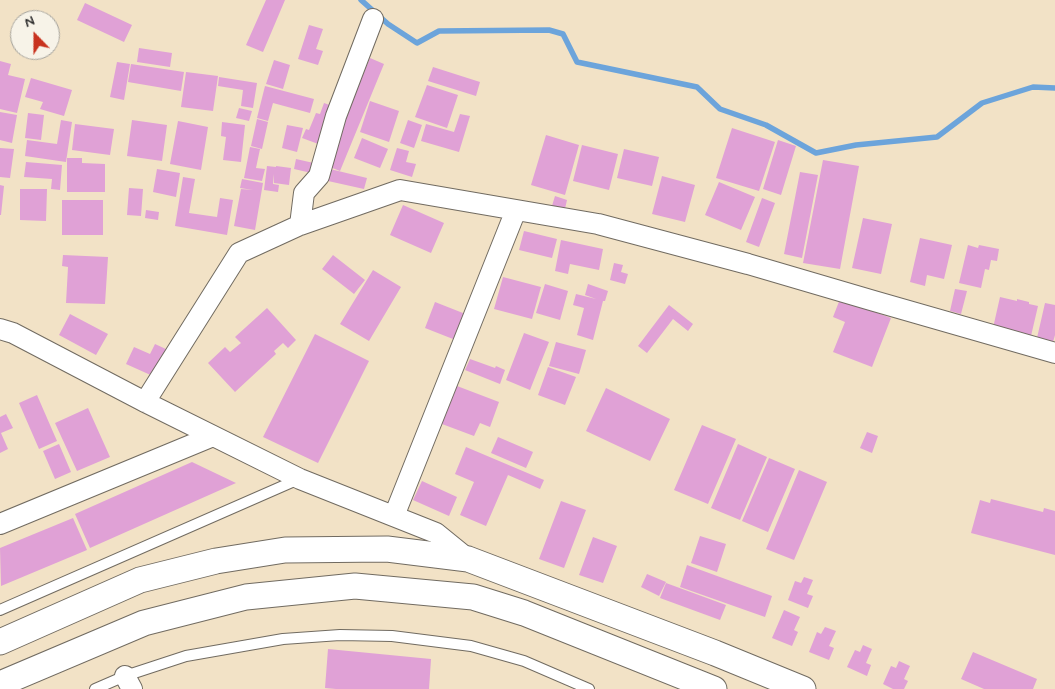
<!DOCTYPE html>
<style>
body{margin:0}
#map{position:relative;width:1055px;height:689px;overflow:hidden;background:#f2e2c6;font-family:Mynerve,sans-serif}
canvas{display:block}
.north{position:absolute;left:10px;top:10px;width:50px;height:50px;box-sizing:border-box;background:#f7f3e8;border:1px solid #a5a39c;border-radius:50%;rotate:338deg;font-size:14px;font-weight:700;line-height:20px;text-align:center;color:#2b2b2b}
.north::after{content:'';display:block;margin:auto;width:18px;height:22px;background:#c8321e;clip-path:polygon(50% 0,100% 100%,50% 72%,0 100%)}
</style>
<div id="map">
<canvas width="1055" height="689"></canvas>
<div class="north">N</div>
</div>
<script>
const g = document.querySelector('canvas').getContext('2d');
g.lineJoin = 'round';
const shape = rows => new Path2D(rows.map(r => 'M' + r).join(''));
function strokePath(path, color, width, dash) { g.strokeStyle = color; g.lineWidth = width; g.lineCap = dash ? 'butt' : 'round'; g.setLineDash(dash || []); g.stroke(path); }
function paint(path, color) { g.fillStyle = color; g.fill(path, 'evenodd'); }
strokePath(shape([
 [361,0,388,24,417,43,439,31,549,30,563,34,577,62,697,87,720,109,766,125,816,153,856,145,937,137,982,103,1033,87,1055,88]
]), '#6ca4db', 5.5);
paint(shape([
 [266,0,285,0,263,52,246,45],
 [85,3,132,25,124,42,77,20],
 [309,25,323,29,316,49,323,51,318,65,298,59],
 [139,48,172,53,170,67,137,62],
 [370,58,384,64,340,171,325,165],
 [274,60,290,65,283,89,266,84],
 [0,61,11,64,8,75,25,79,17,113,0,109],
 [117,62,130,64,124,100,110,97],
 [131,64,184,72,181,91,128,82],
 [433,67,480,82,476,96,428,81],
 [186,72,218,76,213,111,181,107],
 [219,77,257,83,253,108,241,106,243,90,218,86],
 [31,78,72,90,64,116,40,109,43,102,25,97],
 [427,85,458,95,447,128,415,117],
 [265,86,314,99,310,113,273,103,268,121,257,118],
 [370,101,399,111,389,142,360,132],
 [324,103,335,107,321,145,302,138,306,129,309,130,316,113,320,114],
 [239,108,252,111,249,121,236,118],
 [0,112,17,115,12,143,0,140],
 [28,113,44,115,41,140,25,138],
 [460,114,470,116,459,152,421,141,426,124,454,132],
 [257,119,268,122,262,149,251,146],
 [61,120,72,122,66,162,25,156,27,140,57,144],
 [132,120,167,125,162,161,127,156],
 [408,120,422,125,414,148,400,143],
 [178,121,208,127,201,170,170,164],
 [222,122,245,125,241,162,223,160,226,137,221,136],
 [75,124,114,129,110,155,72,150],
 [287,125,303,128,297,152,282,148],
 [732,128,775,142,759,191,716,178],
 [546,135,579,145,565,195,531,185],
 [362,138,388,149,380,168,354,158],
 [778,140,796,146,781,195,763,189],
 [582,145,618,154,609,190,573,181],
 [250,147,260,149,256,168,265,169,262,181,244,178],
 [0,148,14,149,10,178,0,177],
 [397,148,409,151,406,162,416,164,412,177,390,170],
 [624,149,659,157,652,186,617,178],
 [67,158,82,158,82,163,105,164,105,192,67,192],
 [296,159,318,164,316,174,294,169],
 [823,160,859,166,840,269,803,263],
 [26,162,62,165,60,190,51,189,52,179,24,177],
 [267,166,276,167,276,166,291,168,289,185,274,183,274,174,273,184,279,185,278,192,264,190],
 [157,169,180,173,176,197,153,192],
 [330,169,367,178,364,189,328,181],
 [800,172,818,175,802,258,784,254],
 [662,176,695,185,685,222,652,214],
 [183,177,195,179,189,213,217,217,220,198,233,200,227,235,175,226],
 [242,179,263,183,255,230,234,226,241,189,253,190,240,188],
 [719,182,755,197,741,230,705,215],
 [0,185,4,186,1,215,0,215],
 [129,188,143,189,141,216,127,215],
 [20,189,47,189,46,221,20,220],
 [555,196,567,200,564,213,551,209],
 [762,198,775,203,759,247,746,242],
 [62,200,103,200,103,235,62,235],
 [403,205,444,223,431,253,390,235],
 [146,210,159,212,158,220,145,218],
 [863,218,892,224,881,274,852,268],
 [524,231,557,239,552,258,519,250],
 [920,238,952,245,944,279,927,275,925,286,910,282],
 [561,240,603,249,599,270,570,264,568,274,555,271],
 [968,245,978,248,979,245,999,249,997,261,991,260,989,270,985,269,981,288,959,283],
 [63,255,108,257,105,304,66,303,68,267,62,266],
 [333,255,365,280,354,294,322,269],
 [614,263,623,265,621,272,628,274,625,284,610,280],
 [373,270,401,287,369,341,340,324],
 [503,277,541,287,532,319,494,309],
 [545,284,568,291,560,320,536,313],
 [588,284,608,291,605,301,603,301,593,340,577,335,584,308,573,305,576,294,596,299,585,295],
 [955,289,967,291,961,314,950,311],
 [1000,297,1017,301,1017,299,1029,302,1029,304,1038,306,1031,336,993,328],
 [840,299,891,318,872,367,833,352,845,322,833,317],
 [435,302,468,315,458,341,425,328],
 [1045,303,1055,305,1055,335,1053,342,1037,338],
 [669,305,693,324,688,331,673,319,647,353,638,346],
 [267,308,296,340,288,348,283,343,274,351,276,354,235,392,208,363,225,347,230,352,241,343,235,337],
 [70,314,108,334,96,355,59,335],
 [524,333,549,342,530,390,506,380],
 [315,334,369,361,318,463,263,437],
 [556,342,586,350,579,374,549,366],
 [155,344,168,350,155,377,126,364,134,347,150,354],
 [470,359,495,368,496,366,505,370,500,384,465,370],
 [548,367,576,377,565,405,538,395],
 [457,386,499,402,490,427,480,423,474,436,442,424],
 [606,388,670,419,650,461,586,431],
 [37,395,57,441,39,449,19,403],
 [88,408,110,457,77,471,55,423],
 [6,414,13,428,1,433,8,449,0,453,0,417],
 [702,425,736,439,708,504,674,490],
 [867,432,878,436,872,453,860,448],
 [498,437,533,452,526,468,491,453],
 [59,444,71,472,55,479,43,451],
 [738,444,767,457,740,520,711,508],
 [466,447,544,480,540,489,508,475,486,526,460,515,474,482,455,474],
 [769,458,795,469,768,532,742,521],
 [192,462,236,483,90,548,75,514],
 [799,470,827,482,794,560,766,549],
 [422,481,457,497,449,516,413,500],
 [991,499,1043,512,1044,508,1055,511,1055,555,971,533,980,500,990,503],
 [561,501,586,510,564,568,539,559],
 [73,518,87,550,1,586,0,548],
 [700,536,726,544,717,572,691,563],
 [593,537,617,546,603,583,579,575],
 [687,565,772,596,765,617,680,587],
 [647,574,666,582,659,596,641,587],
 [804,577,813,580,807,594,813,596,808,608,788,600,795,581,801,583],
 [666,583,726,605,720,620,660,598],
 [784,610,800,617,794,630,798,632,792,646,772,638],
 [825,627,836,631,829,646,834,648,829,660,809,652,817,632,821,634],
 [863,645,872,649,866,663,871,665,867,676,847,667,855,650,860,652],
 [328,649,431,659,429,689,336,689,325,688],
 [973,652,1037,679,1033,689,984,689,961,679],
 [899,661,910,666,904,679,908,681,904,689,893,689,883,684,891,666,896,668]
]), '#e0a1d6');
const service = shape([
 [0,610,299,479],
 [95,689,125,676,186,656,283,639,340,635,392,636,471,646,524,661,589,689]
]);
const minor = shape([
 [300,225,304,193,319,176,336,116,373,19],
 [0,329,13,333,145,402,300,479,436,533,468,559],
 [145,402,239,253,300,225,400,190,598,224,748,264,874,301,1055,353],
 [394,516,516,210],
 [0,524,213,436],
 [125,676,132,689]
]);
const tertiary = shape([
 [0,642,140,580,216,561,285,550,387,549,468,559,715,653,803,689],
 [0,684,144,623,246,597,355,586,473,597,524,613,714,689]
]);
strokePath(service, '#716b61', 12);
strokePath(minor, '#716b61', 22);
strokePath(tertiary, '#716b61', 27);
strokePath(service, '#fff', 10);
strokePath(minor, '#fff', 20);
strokePath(tertiary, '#fff', 25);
</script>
